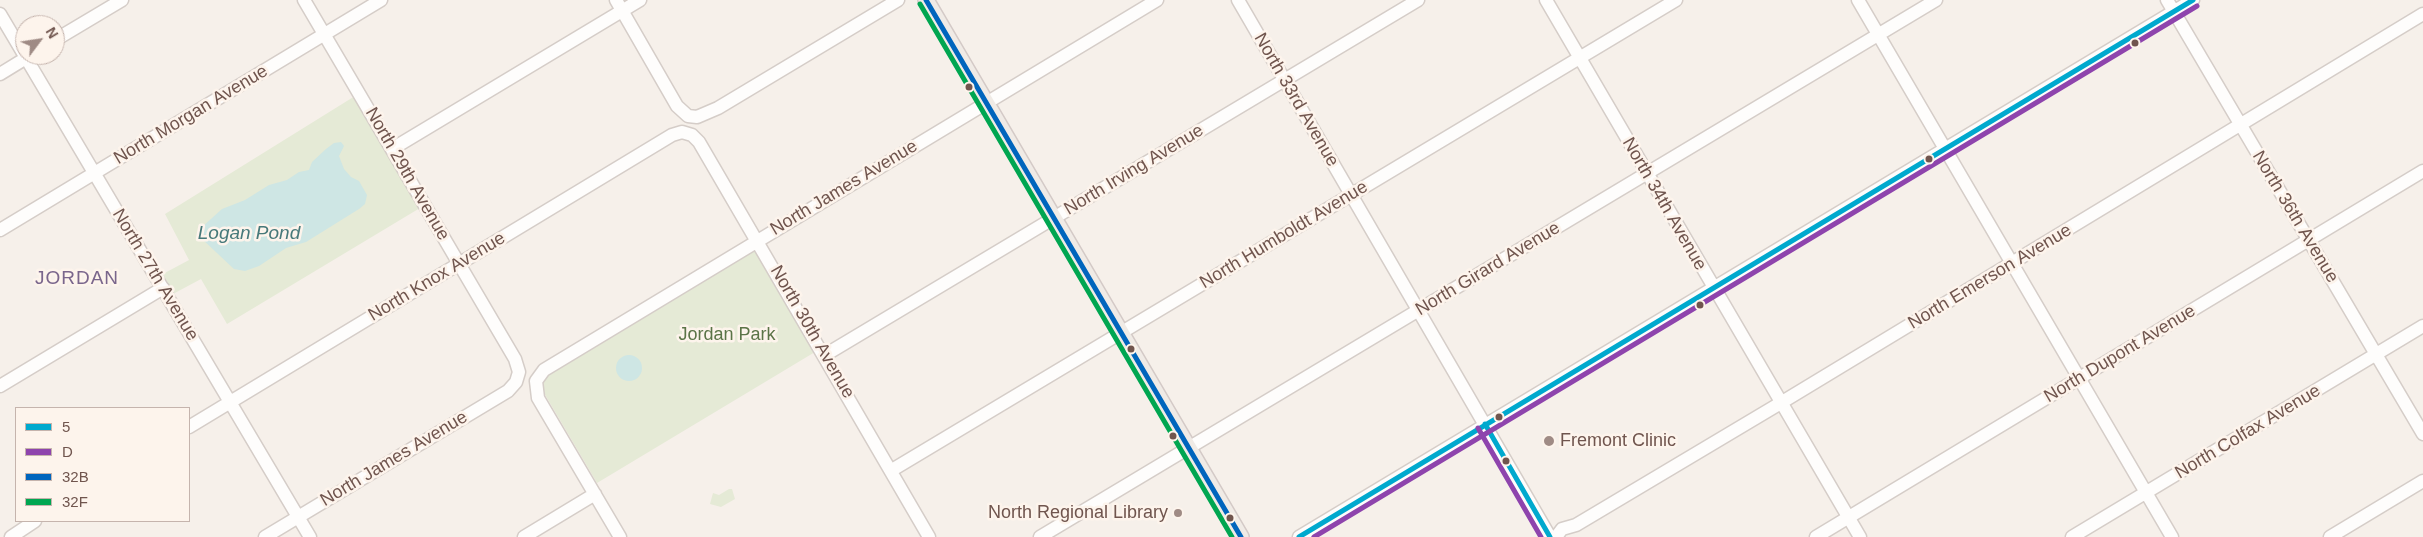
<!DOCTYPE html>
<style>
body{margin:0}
#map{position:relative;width:2423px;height:537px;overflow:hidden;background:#f6f0ea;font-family:Helvetica,sans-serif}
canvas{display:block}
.legend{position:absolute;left:15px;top:407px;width:175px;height:115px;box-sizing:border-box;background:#fdf4ec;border:1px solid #c5b4ad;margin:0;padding:6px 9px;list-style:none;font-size:15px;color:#70554e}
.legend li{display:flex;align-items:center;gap:10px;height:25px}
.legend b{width:25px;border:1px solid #c5b4ad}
.north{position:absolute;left:15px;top:15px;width:50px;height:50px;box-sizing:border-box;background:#fdf4ec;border:1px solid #c5b4ad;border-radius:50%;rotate:59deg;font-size:14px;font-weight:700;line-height:20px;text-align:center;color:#70554e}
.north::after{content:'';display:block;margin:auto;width:18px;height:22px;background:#9f8b85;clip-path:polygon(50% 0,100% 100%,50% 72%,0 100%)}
</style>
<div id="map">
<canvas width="2423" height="537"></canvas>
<ul class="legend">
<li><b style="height:6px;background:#00a9ce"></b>5</li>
<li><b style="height:6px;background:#8e44ad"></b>D</li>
<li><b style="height:6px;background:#0065bd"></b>32B</li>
<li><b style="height:6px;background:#00a651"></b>32F</li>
</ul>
<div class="north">N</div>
</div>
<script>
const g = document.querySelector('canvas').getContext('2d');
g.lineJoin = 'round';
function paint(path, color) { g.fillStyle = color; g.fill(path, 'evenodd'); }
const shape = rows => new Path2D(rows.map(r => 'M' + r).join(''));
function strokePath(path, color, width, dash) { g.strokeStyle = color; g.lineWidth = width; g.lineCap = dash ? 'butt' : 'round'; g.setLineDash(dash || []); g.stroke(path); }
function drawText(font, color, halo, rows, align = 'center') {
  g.font = font + ' Helvetica,sans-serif'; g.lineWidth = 5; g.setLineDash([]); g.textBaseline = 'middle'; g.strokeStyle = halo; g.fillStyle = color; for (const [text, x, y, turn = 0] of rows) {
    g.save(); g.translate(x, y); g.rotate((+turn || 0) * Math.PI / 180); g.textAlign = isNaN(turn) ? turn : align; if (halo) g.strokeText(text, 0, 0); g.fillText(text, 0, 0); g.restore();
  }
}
paint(shape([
 [355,96,420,208,227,324,201,279,173,294,161,275,189,260,165,214],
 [748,249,756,251,815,352,597,483,544,393,543,379,547,374],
 [729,489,732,489,735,499,721,507,710,504,713,493,719,495]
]), '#e5ead6');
paint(shape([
 [341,142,344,146,339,156,344,169,351,177,359,181,367,195,365,204,359,209,306,242,286,248,259,266,245,271,234,269,201,238,201,228,222,209,245,200,269,185,287,180,299,172,309,170,312,162,326,149,334,143],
 '616 368a13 13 0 1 1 26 0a13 13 0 1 1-26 0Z'
]), '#cee6e4');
const minor = shape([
 [616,0,677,106,688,116,697,117,718,108,898,0],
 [1238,0,1550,537],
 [1546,0,1860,537],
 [1858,0,2172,537],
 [2167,0,2423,434],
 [0,14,310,537],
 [55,40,122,0],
 [0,74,31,55],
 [392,149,640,0],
 [0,230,381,0],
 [825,355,1418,0],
 [0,386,163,288],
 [189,427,672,135,682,132,692,135,699,142,929,537],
 [892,470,1676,0],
 [11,537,35,521],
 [265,537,508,391,516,382,519,372,515,359,304,0],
 [524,537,595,494],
 [620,537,538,398,536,381,544,370,1157,0],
 [1040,537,1936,0],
 [1299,537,2193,0],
 [1556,537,1562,529,1576,525,1774,407,2423,14],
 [1816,537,2423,171],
 [2072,537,2423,326],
 [2330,537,2423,481]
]);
const major = shape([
 [926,0,1241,537]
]);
strokePath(minor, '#d5cdc8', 15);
strokePath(major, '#d4cac7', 18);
strokePath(minor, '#fefdfc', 12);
strokePath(major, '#f0ebe6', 15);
strokePath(shape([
 [1485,424,1550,537],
 [1299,537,2193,0]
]), '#00a9ce', 5);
strokePath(shape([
 [1478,428,1541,537],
 [1314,537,2197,6]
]), '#8e44ad', 5);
strokePath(shape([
 [926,0,1241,537]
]), '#0065bd', 5);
strokePath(shape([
 [920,4,1232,537]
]), '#00a651', 5);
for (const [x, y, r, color] of [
 [2135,43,4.5,"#70554e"],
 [969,87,4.5,"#70554e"],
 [1929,159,4.5,"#70554e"],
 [1700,305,4.5,"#70554e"],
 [1131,349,4.5,"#70554e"],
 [1499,417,4.5,"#70554e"],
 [1173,436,4.5,"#70554e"],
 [1549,441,6,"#9f8b85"],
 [1506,461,4.5,"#70554e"],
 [1178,513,5,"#9f8b85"],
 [1230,518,4.5,"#70554e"]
]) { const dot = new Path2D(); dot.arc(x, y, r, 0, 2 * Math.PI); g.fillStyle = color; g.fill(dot); strokePath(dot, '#fdf4ec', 2); }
drawText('18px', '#70554e', '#fdf4ec', [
 ["North 33rd Avenue",1296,100,60],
 ["North Morgan Avenue",191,115,-31],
 ["North Irving Avenue",1134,170,-31],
 ["North 29th Avenue",407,174,60],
 ["North James Avenue",844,188,-31],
 ["North 34th Avenue",1664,204,60],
 ["North 36th Avenue",2295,217,59],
 ["North Humboldt Avenue",1284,235,-31],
 ["North Girard Avenue",1488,269,-31],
 ["North 27th Avenue",155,275,59],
 ["North Knox Avenue",437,277,-31],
 ["North Emerson Avenue",1990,277,-31],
 ["North 30th Avenue",812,332,60],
 ["North Dupont Avenue",2120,354,-31],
 ["North Colfax Avenue",2248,432,-31],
 ["North James Avenue",394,459,-31]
]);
drawText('18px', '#5b7447', '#fdf4ec', [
 ["Jordan Park",727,335]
]);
drawText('18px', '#70554e', '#fdf4ec', [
 ["Fremont Clinic",1560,441],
 ["North Regional Library",1168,513,"right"]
], 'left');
drawText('italic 19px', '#47797a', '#fdf4ec', [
 ["Logan Pond",249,234]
]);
g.letterSpacing = '1px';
drawText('19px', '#7a668c', '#fdf4ec', [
 ["JORDAN",77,279]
]);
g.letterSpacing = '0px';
</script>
